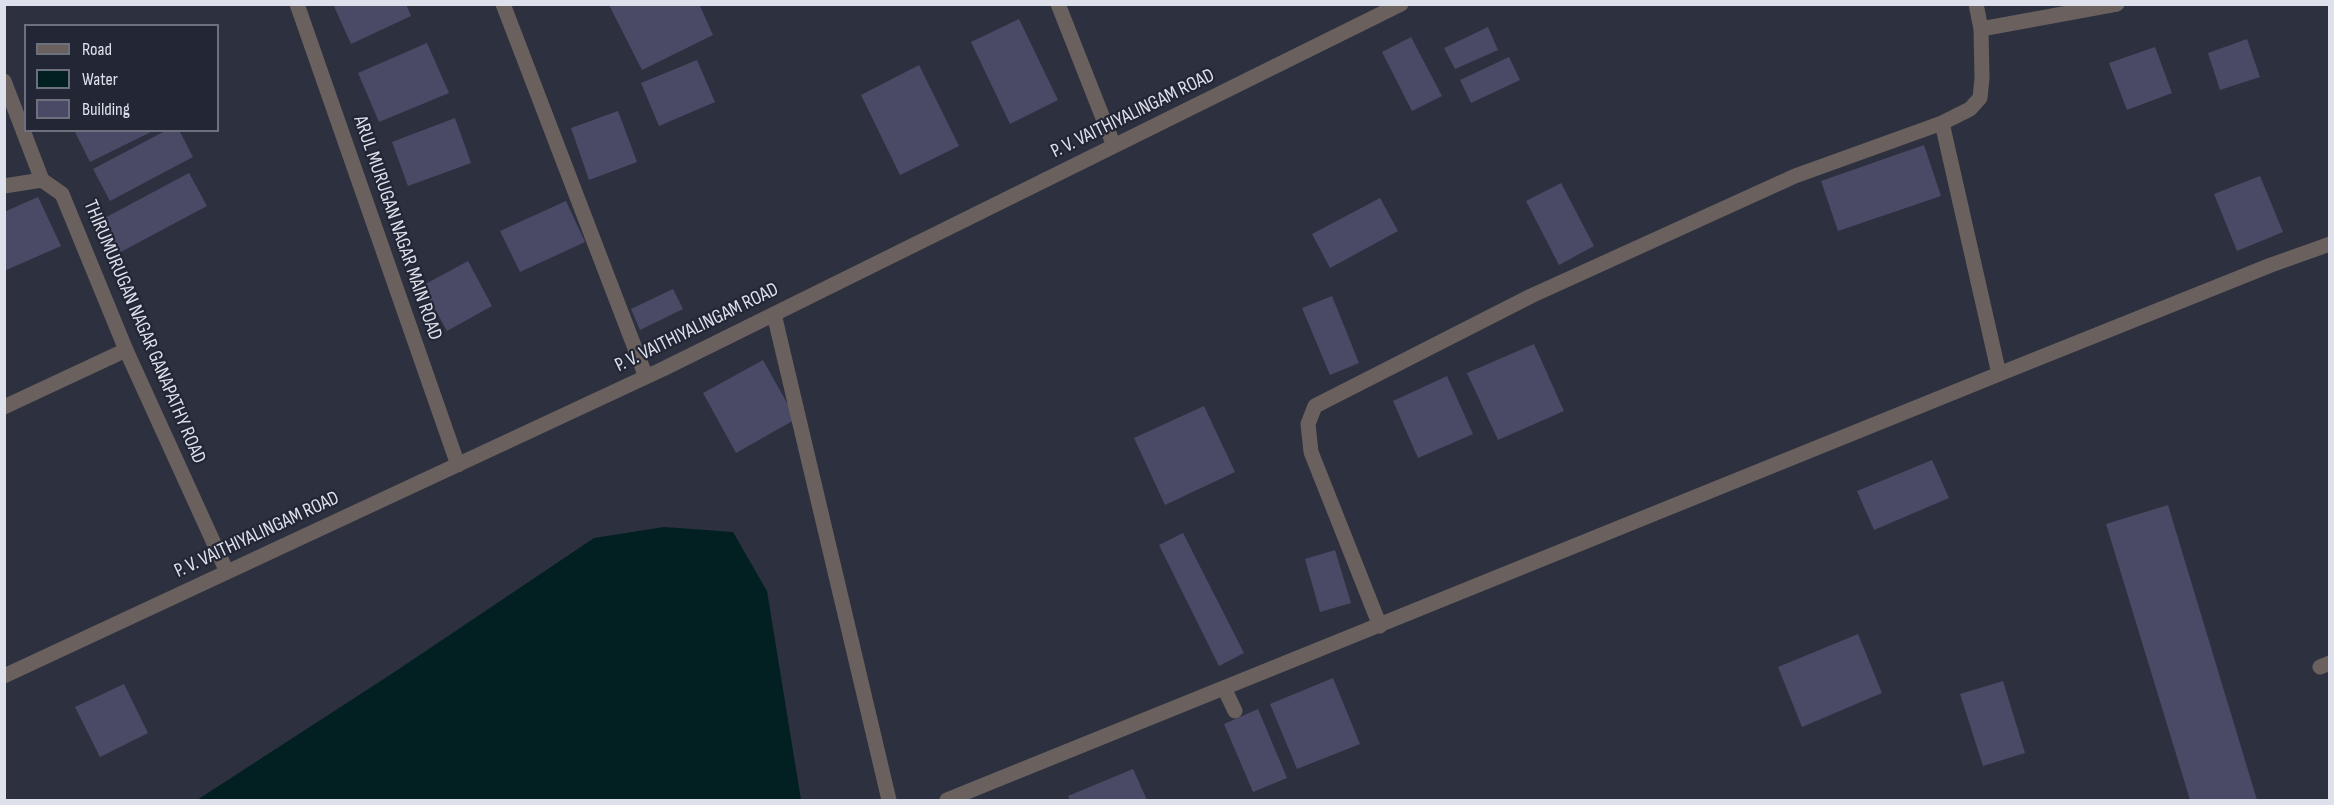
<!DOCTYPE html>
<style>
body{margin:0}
#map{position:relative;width:2334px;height:805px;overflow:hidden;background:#2c303f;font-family:"Sofia Sans Condensed",sans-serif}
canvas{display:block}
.frame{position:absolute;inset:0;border:6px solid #dee1eb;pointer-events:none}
.legend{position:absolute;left:24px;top:24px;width:195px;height:108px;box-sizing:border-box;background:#222635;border:2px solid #6d717e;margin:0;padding:8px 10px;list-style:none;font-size:18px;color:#dee1eb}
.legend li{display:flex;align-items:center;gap:12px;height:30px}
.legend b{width:30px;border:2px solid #6d717e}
</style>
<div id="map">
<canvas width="2334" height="805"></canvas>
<div class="frame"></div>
<ul class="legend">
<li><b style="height:8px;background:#6a615e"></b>Road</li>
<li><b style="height:16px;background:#022021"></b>Water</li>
<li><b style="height:16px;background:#4b4a66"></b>Building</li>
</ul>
</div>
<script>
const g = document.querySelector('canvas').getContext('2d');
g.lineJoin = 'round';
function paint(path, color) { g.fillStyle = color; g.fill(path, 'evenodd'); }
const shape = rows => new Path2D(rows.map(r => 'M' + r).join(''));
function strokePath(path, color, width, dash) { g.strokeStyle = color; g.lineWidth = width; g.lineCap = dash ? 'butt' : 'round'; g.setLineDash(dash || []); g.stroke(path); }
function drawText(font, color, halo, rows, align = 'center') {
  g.font = font + ' "Sofia Sans Condensed",sans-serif'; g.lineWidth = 4.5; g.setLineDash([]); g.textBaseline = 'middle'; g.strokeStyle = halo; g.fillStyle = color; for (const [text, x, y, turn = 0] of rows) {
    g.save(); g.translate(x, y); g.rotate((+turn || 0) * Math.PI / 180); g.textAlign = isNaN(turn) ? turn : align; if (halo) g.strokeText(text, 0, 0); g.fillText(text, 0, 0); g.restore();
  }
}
paint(shape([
 [664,527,733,532,767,591,801,800,197,800,393,673,594,538]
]), '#022021');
paint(shape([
 [333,4,406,4,411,16,351,44],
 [611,4,699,4,713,35,642,70,609,5],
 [1019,19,1058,100,1010,124,971,42],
 [1488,27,1498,50,1455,69,1444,48],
 [1411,37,1442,96,1412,111,1382,52],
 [2247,39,2260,77,2220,90,2208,53],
 [427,43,449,93,379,122,358,73],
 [2155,47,2172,93,2127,110,2109,63],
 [1509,57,1520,80,1471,103,1460,80],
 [697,60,715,102,659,126,641,83],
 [919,65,959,146,900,175,861,95],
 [618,111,637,162,589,180,571,128],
 [455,118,471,163,408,186,392,142],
 [74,130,155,130,90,162],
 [167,130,179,130,193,157,110,201,93,169],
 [1924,145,1941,196,1838,231,1821,181],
 [189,173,207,206,117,254,99,221],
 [2260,176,2283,232,2237,251,2214,194],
 [1561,183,1594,246,1559,265,1526,201],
 [38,197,61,246,4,271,4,212],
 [1380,198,1398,231,1330,268,1312,234],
 [566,201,585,242,520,272,500,231],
 [468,261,492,306,447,331,422,286],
 [673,289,683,309,640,330,631,309],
 [1332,296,1359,363,1330,375,1302,308],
 [1534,344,1564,411,1498,440,1467,373],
 [763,360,796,419,736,453,703,393],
 [1447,376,1473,434,1418,458,1393,401],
 [1204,406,1235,472,1165,505,1134,438],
 [1932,460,1949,498,1874,530,1857,491],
 [2168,505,2257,800,2190,800,2106,524],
 [1183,533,1244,653,1219,666,1159,545],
 [1335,550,1351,603,1320,612,1305,559],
 [1858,634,1882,693,1802,727,1778,667],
 [1333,678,1360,744,1297,769,1270,704],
 [2003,681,2025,753,1983,766,1960,694],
 [124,684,148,733,100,757,75,707],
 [1258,709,1287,778,1253,792,1224,724],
 [1133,769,1147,800,1070,800,1068,796]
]), '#4b4a66');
strokePath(shape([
 [297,4,458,465],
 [503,4,646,377],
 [1058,4,1114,146],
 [1981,29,2117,4],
 [4,81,42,180,62,194,126,350,227,572],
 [1942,123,1999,374],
 [4,186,42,180],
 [774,314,889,800],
 [4,407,126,350],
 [1380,626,1311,452,1308,424,1315,406,1531,296,1795,176,1942,123,1970,109,1980,98,1982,78,1981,29,1976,4],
 [2320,667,2330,663],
 [4,676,663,369,1401,4],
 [1224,688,1235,711],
 [947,800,1999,374,2271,265,2330,244]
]), '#6a615e', 15);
drawText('20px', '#dee1eb', '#222635', [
 ["P. V. VAITHIYALINGAM ROAD",1133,114,-26],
 ["ARUL MURUGAN NAGAR MAIN ROAD",397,228,71],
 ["P. V. VAITHIYALINGAM ROAD",697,328,-26],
 ["THIRUMURUGAN NAGAR GANAPATHY ROAD",144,332,67],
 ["P. V. VAITHIYALINGAM ROAD",257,535,-25]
]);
</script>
